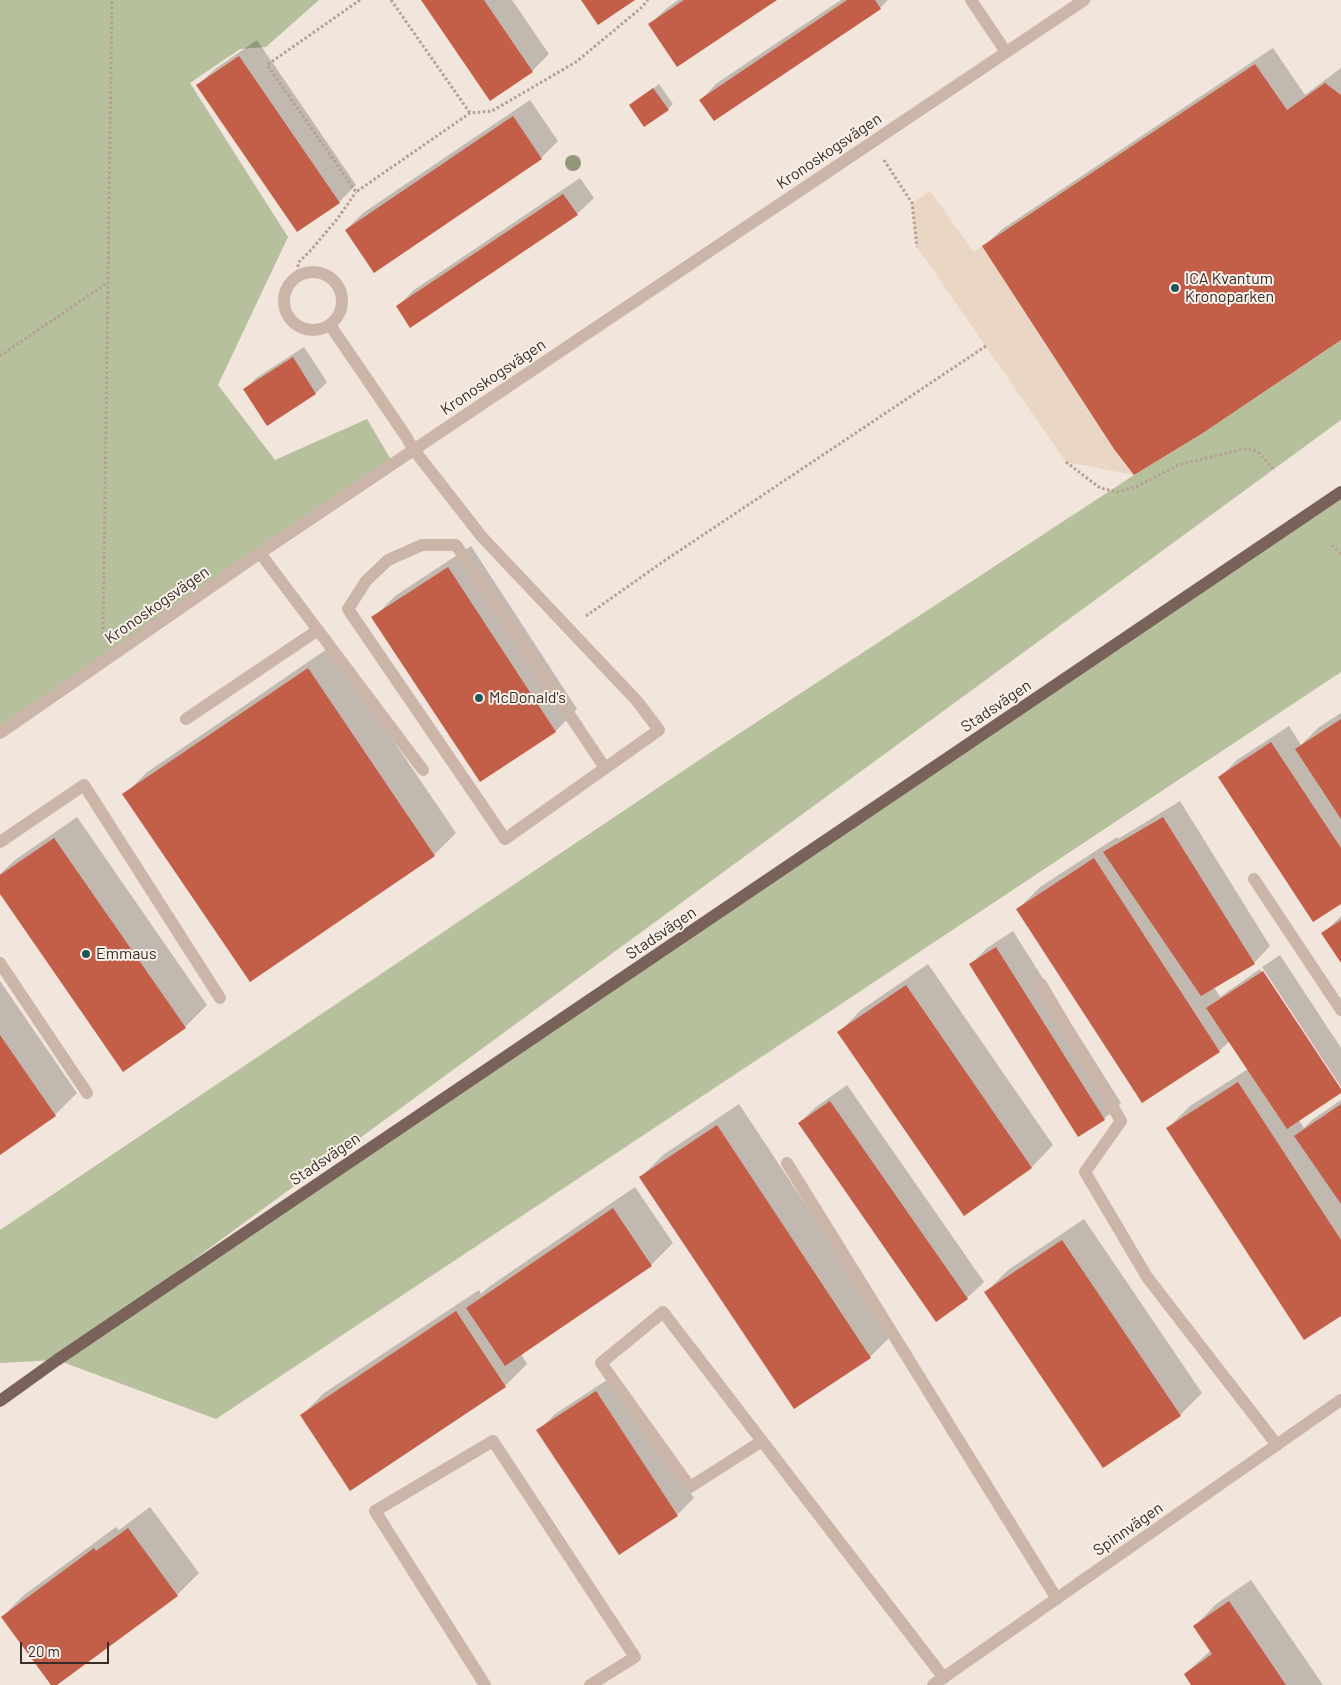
<!DOCTYPE html>
<meta charset="utf-8">
<style>
body{margin:0}
#map{position:relative;width:1341px;height:1685px;overflow:hidden;background:#f2e6dc;font-family:Barlow,sans-serif}
canvas{display:block}
.scale{position:absolute;left:20px;top:1642px;width:89px;height:22px;box-sizing:border-box;border:2px solid #372c28;border-top:0;padding-left:6px;font-size:15px;line-height:18px;white-space:nowrap;color:#372c28;-webkit-text-stroke:4px #f9f1e9;paint-order:stroke}
</style>
<div id="map">
<canvas width="1341" height="1685"></canvas>
<div class="scale">20 m</div>
</div>
<script>
const g = document.querySelector('canvas').getContext('2d');
g.lineJoin = 'round';
function paint(path, color) { g.fillStyle = color; g.fill(path, 'evenodd'); }
const shape = rows => new Path2D(rows.map(r => 'M' + r).join(''));
function strokePath(path, color, width, dash) { g.strokeStyle = color; g.lineWidth = width; g.lineCap = dash ? 'butt' : 'round'; g.setLineDash(dash || []); g.stroke(path); }
function drawText(font, color, halo, rows, align = 'center') {
  g.font = font + ' Barlow,sans-serif'; g.lineWidth = 4; g.setLineDash([]); g.textBaseline = 'middle'; g.strokeStyle = halo; g.fillStyle = color; for (const [text, x, y, turn = 0] of rows) {
    g.save(); g.translate(x, y); g.rotate((+turn || 0) * Math.PI / 180); g.textAlign = isNaN(turn) ? turn : align; if (halo) g.strokeText(text, 0, 0); g.fillText(text, 0, 0); g.restore();
  }
}
paint(shape([
 [0,0,319,0,266,47,240,49,190,83,288,237,218,385,275,460,367,419,393,463,0,733],
 [1341,340,1341,420,73,1348,1341,492,1341,672,216,1419,57,1360,0,1363,0,1230,717,748,1134,475,1203,433]
]), '#b7c09d');
paint(shape([
 [930,191,974,252,994,238,983,246,1134,475,1066,462,917,247,912,203]
]), '#e9d6c4');
paint(shape([
 [422,0,512,0,549,54,532,71,490,99],
 [678,0,774,0,650,24,667,8],
 [841,0,888,0,880,8,714,120,701,100,717,83],
 [257,40,356,185,339,202,198,85,215,69],
 [1273,48,1305,95,1341,68,1341,339,984,246,1001,230],
 [659,84,673,104,668,109,631,105],
 [530,100,558,141,541,158,346,230,363,213],
 [580,178,594,198,577,214,398,306,414,290],
 [304,347,327,382,316,393,268,424,245,389,256,378],
 [471,546,577,709,556,731,480,780,373,618,395,596],
 [330,647,456,833,434,855,250,981,124,795,146,773],
 [1341,713,1341,902,1220,777,1237,760,1289,726,1301,745,1319,727],
 [1180,801,1270,946,1254,963,1214,987,1220,997,1260,969,1339,1089,1341,1089,1341,1092,1299,1120,1304,1128,1312,1120,1341,1100,1341,1315,1168,1128,1190,1106,1248,1069,1230,1041,1219,1051,1018,909,1040,887,1117,837,1118,839],
 [77,817,207,1005,185,1027,0,892,0,874,15,860],
 [1341,916,1341,961,1323,934],
 [1013,931,1121,1103,1104,1119,970,965,987,948],
 [1280,955,1341,1048,1341,1087,1262,967],
 [928,964,1053,1145,1032,1167,839,1032,861,1010],
 [0,981,77,1093,55,1115,0,1154],
 [847,1085,984,1282,967,1298,799,1123,816,1107],
 [739,1104,892,1335,870,1357,794,1408,641,1177,663,1155],
 [635,1187,673,1243,651,1265,521,1354,527,1364,505,1386,350,1489,302,1415,324,1393,479,1290,481,1294,490,1286],
 [1084,1219,1202,1393,1180,1415,986,1292,1008,1270],
 [613,1376,694,1498,677,1515,619,1553,538,1431,555,1414],
 [150,1507,199,1573,177,1595,55,1685,52,1685,2,1617,24,1595,116,1527,119,1530],
 [1251,1580,1323,1685,1193,1685,1185,1674,1211,1650,1195,1626,1216,1604]
]), '#0003');
paint(shape([
 [421,0,484,0,533,72,490,101],
 [581,0,635,0,598,25],
 [684,0,777,0,677,67,648,24],
 [847,0,875,0,881,9,714,121,699,100],
 [239,56,340,203,297,232,196,85],
 [1255,64,1287,110,1325,83,1341,95,1341,340,1203,433,1134,475,1114,449,982,246],
 [653,88,669,110,644,127,629,105],
 [513,116,542,159,374,273,345,230],
 [563,194,578,215,410,328,396,306],
 [293,357,316,394,267,426,243,389],
 [448,567,556,732,480,782,371,617],
 [308,668,435,856,250,982,122,794],
 [1341,719,1341,819,1295,749],
 [1271,742,1341,848,1341,904,1313,922,1218,777],
 [1163,817,1255,964,1201,996,1103,852],
 [54,838,186,1028,123,1072,0,894,0,875],
 [1094,858,1220,1052,1142,1103,1016,909],
 [1341,920,1341,963,1321,933],
 [996,947,1105,1120,1078,1137,969,964],
 [1263,971,1341,1089,1341,1093,1287,1129,1206,1008],
 [906,985,1032,1168,964,1216,837,1032],
 [0,1035,56,1116,0,1155],
 [1238,1082,1341,1240,1341,1316,1304,1340,1166,1128],
 [830,1101,968,1299,936,1322,798,1123],
 [1341,1104,1341,1204,1294,1136],
 [717,1125,871,1358,794,1409,639,1177],
 [613,1208,652,1266,505,1366,466,1308],
 [1062,1240,1181,1416,1103,1468,984,1292],
 [456,1311,506,1387,350,1491,300,1415],
 [596,1391,678,1516,619,1555,536,1430],
 [128,1528,178,1596,57,1685,51,1685,1,1617,94,1548,96,1551],
 [1229,1601,1286,1685,1191,1685,1184,1674,1212,1654,1193,1626]
]), '#c35e49');
strokePath(shape([
 [360,0,267,65,356,192,470,113,492,111,576,62,641,8,648,0],
 [391,0,470,113],
 [884,160,912,203,917,247],
 [298,277,298,263,311,250,338,218,356,192],
 [0,356,107,283],
 [1066,462,1100,488,1118,492,1138,486,1178,465,1243,449,1252,449,1259,453,1275,471],
 [1332,545,1341,554],
 [586,616,664,561,986,346],
 [103,634,112,0]
]), '#b59f93', 3, [2.5, 2.5]);
strokePath(shape([
 [971,0,1006,52],
 '284 301a29 29 0 1 1 58 0a29 29 0 1 1-58 0Z',
 [330,325,405,435,414,450,482,537,637,701,659,730,505,839,348,609,366,581,388,560,422,545,456,545,605,768],
 [260,553,423,770],
 [186,719,318,630],
 [0,733,260,553,1084,0],
 [0,842,84,785,220,998],
 [1254,879,1341,1010],
 [0,963,87,1093],
 [1041,984,1121,1121,1085,1172,1147,1277,1277,1445],
 [787,1163,1057,1599],
 [762,1441,690,1487,601,1363,663,1312,762,1441,944,1678],
 [485,1685,375,1511,493,1441,635,1657,590,1685],
 [933,1685,1341,1400]
]), '#cab5a8', 12);
strokePath(shape([
 [0,1401,57,1360,1341,492]
]), '#78625a', 12);
g.fillStyle = '#94967c';
for (const [x, y] of [
 [573,163]
]) { g.beginPath(); g.arc(x, y, 8, 0, 2 * Math.PI); g.fill(); }
for (const [x, y, r, color] of [
 [1175,288,5,"#1f5757"],
 [479,698,5,"#1f5757"],
 [86,954,5,"#1f5757"]
]) { const dot = new Path2D(); dot.arc(x, y, r, 0, 2 * Math.PI); g.fillStyle = color; g.fill(dot); strokePath(dot, '#f9f1e9', 2); }
drawText('16px', '#372c28', '#f9f1e9', [
 ["Kronoskogsvägen",829,151,-34],
 ["Kronoskogsvägen",493,377,-34],
 ["Kronoskogsvägen",157,605,-35],
 ["Stadsvägen",996,706,-34],
 ["Stadsvägen",661,933,-34],
 ["Stadsvägen",325,1159,-34],
 ["Spinnvägen",1128,1529,-35]
]);
drawText('16px', '#372c28', '#f9f1e9', [
 ["ICA Kvantum",1185,279],
 ["Kronoparken",1185,297],
 ["McDonald's",489,698],
 ["Emmaus",96,954]
], 'left');
</script>
